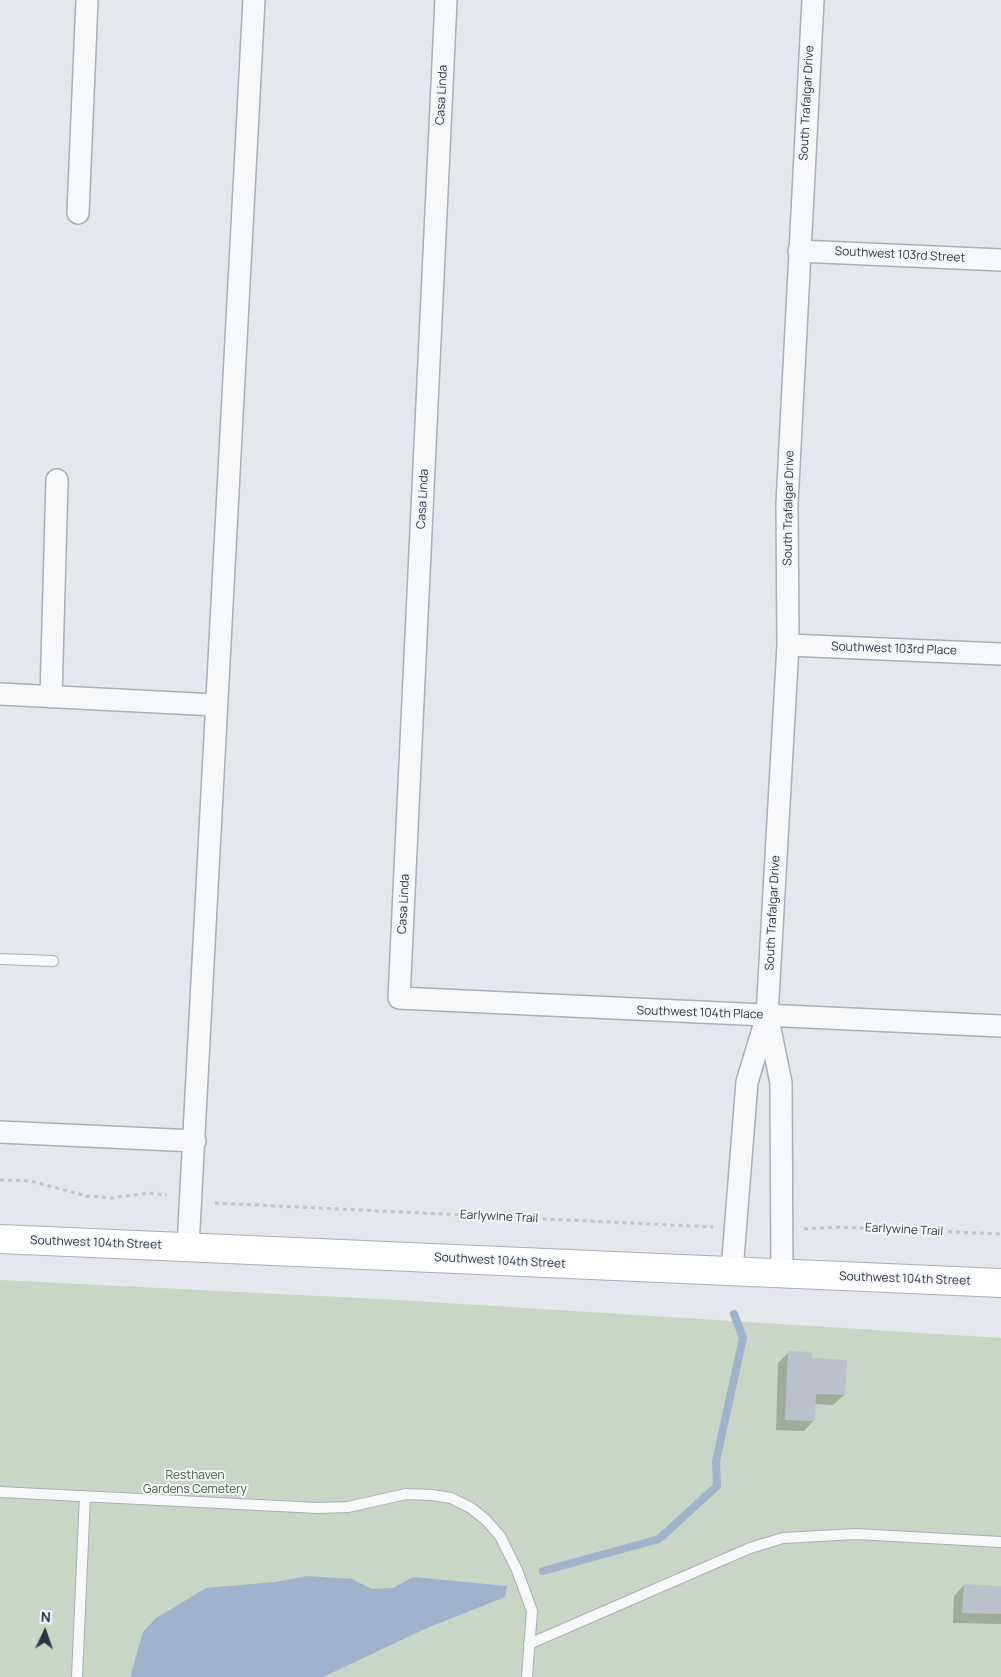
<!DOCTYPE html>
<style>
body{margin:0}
#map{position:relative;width:1001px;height:1677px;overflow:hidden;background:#e4e7ec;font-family:Manrope,sans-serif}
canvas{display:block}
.north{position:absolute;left:20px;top:1607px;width:50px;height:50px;-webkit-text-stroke:4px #f4f6f9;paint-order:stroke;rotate:3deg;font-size:14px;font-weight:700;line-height:20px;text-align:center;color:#2b3445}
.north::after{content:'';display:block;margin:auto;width:18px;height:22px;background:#2b3445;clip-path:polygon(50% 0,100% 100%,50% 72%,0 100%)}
</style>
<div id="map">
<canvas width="1001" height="1677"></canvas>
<div class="north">N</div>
</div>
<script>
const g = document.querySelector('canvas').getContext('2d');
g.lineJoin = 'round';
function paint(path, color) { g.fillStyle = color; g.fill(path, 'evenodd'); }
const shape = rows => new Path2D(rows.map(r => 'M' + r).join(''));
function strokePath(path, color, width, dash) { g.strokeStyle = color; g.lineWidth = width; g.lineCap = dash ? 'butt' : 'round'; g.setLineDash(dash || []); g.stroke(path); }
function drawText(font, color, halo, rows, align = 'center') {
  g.font = font + ' Manrope,sans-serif'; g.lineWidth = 4; g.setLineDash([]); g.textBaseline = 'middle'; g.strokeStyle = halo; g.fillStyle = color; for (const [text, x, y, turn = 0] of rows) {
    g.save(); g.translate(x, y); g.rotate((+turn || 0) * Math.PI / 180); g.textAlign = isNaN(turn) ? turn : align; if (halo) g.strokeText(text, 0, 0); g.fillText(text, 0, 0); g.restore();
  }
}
paint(shape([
 [0,1280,399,1300,1001,1338,1001,1677,0,1677]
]), '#c9d6c5');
paint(shape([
 [308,1576,352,1579,372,1589,393,1588,413,1577,507,1586,505,1597,427,1628,323,1677,130,1677,143,1632,156,1618,206,1588,275,1582]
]), '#9fb4cc');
paint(shape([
 [788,1353,810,1360,844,1395,833,1405,815,1404,814,1420,804,1431,776,1430,778,1363],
 [964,1585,1001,1587,1001,1624,953,1623,954,1596]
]), '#0003');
strokePath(shape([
 [543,1571,659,1539,717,1486,716,1461,743,1338,734,1314]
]), '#9fb4cc', 8);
paint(shape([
 [788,1351,812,1352,812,1358,847,1360,845,1395,816,1394,815,1421,785,1420],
 [964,1584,1001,1586,1001,1614,962,1613]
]), '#bbc0ca');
const service = shape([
 [0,959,53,961],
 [0,1492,318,1508,348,1507,406,1494,432,1495,451,1498,471,1508,486,1520,500,1536,517,1570,532,1611,527,1677],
 [529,1644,750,1548,783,1538,856,1534,1001,1542],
 [77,1677,85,1496]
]);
const minor = shape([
 [446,0,399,998,1001,1026],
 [78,213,87,0],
 [799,251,1001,260],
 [788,645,1001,654],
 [0,694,216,705],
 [51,697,57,480],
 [768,1019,781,1083,782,1274],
 [0,1132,195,1141],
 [188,1247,254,0],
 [732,1271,747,1082,767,1016,788,645,787,504,813,0]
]);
const secondary = shape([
 [0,1239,1001,1283]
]);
strokePath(service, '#a9aeb7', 12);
strokePath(minor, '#a9aeb7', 24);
strokePath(secondary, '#a9aeb7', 30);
strokePath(shape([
 [0,1180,30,1181,87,1196,111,1198,149,1193,167,1195],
 [215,1203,713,1227],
 [804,1229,837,1227,1001,1234]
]), '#c2c5cb', 3, [4, 4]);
strokePath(service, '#f7f8fa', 10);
strokePath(minor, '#f7f8fa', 21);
strokePath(secondary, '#fff', 28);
drawText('12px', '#2b3445', '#f4f6f9', [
 ["Casa Linda",442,95,-87],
 ["South Trafalgar Drive",807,103,-87],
 ["Southwest 103rd Street",900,255,3],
 ["Casa Linda",423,499,-87],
 ["South Trafalgar Drive",789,508,-89],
 ["Southwest 103rd Place",894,649,2],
 ["Casa Linda",404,904,-87],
 ["South Trafalgar Drive",773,913,-87],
 ["Southwest 104th Place",700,1013,2],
 ["Earlywine Trail",499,1217,3],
 ["Earlywine Trail",904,1230,3],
 ["Southwest 104th Street",96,1243,2],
 ["Southwest 104th Street",500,1261,3],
 ["Southwest 104th Street",905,1279,2]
]);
drawText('12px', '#3f6138', '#f4f6f9', [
 ["Resthaven",195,1476],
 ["Gardens Cemetery",195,1490]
]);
</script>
